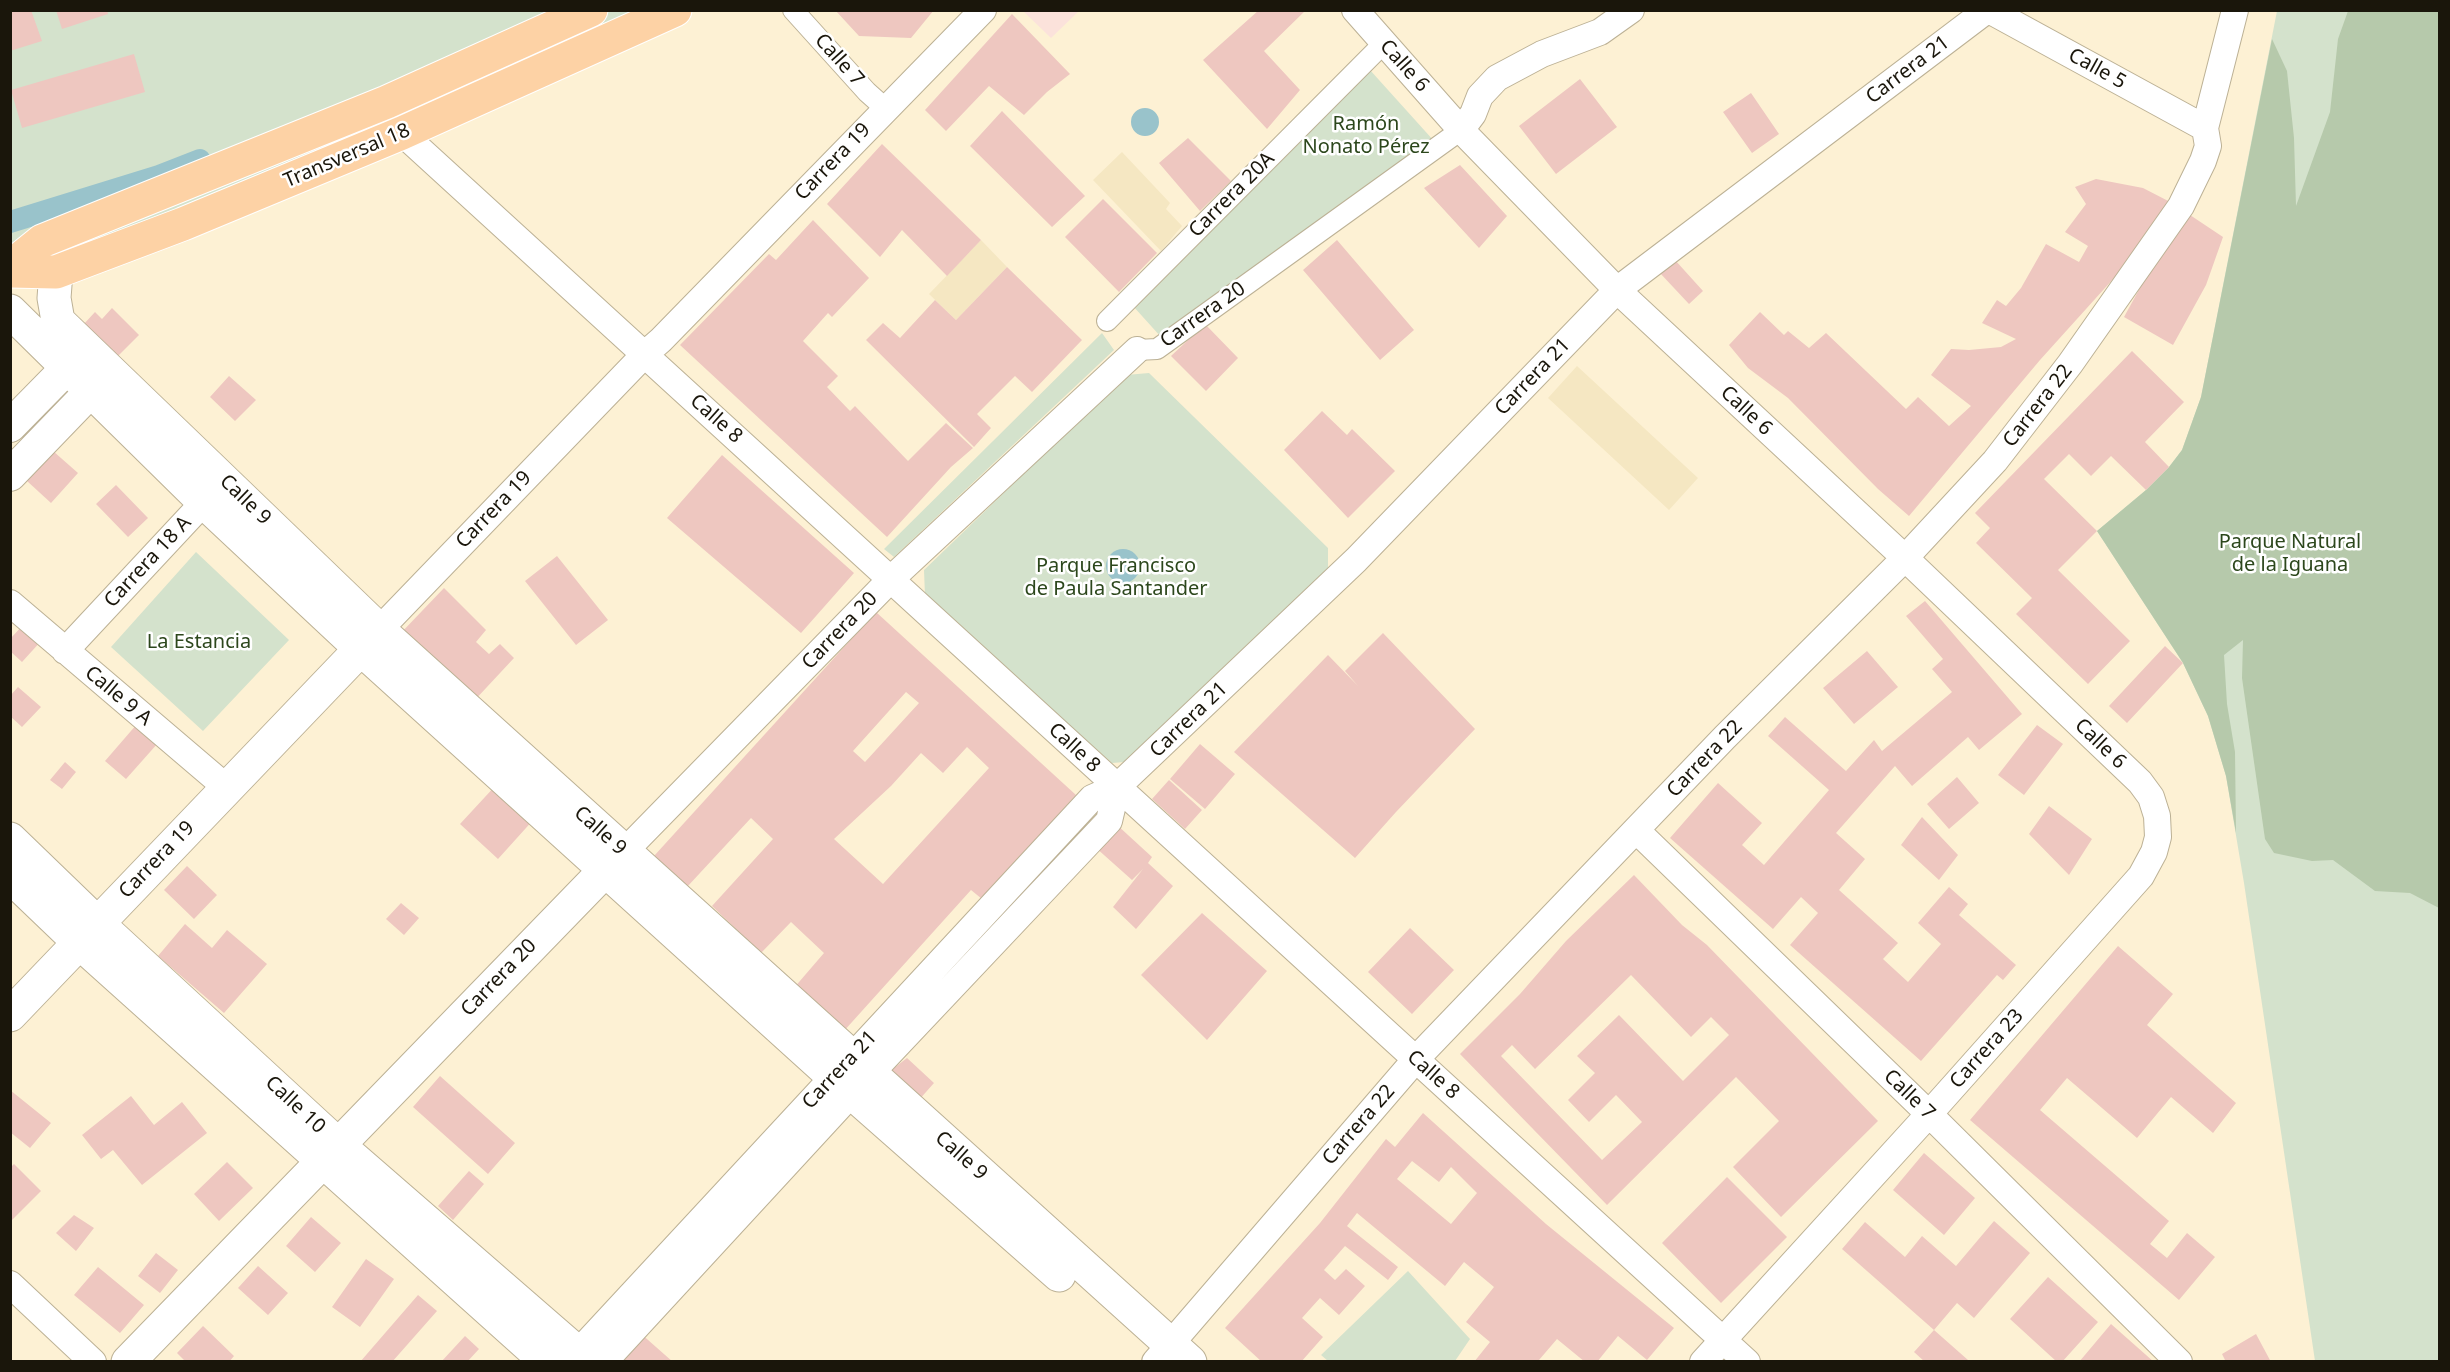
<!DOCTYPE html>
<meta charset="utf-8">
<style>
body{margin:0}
#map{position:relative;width:2450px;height:1372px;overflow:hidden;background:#fdf1d4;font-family:"Noto Sans",sans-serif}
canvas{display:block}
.frame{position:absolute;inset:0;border:12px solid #1a160b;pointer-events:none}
</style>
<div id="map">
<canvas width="2450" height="1372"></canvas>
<div class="frame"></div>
</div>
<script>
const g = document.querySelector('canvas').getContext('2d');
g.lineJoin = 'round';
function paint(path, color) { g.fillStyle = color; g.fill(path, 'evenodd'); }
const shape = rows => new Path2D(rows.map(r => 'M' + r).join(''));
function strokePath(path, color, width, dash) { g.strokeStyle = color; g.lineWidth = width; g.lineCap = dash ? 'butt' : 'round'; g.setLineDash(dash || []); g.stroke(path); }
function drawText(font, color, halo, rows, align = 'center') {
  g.font = font + ' "Noto Sans",sans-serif'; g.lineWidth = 5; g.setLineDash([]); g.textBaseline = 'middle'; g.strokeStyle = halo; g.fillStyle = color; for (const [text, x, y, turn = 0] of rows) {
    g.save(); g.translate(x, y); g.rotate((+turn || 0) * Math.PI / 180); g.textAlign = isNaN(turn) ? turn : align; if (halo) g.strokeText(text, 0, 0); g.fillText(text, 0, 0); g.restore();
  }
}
paint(shape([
 [1122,152,1170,203,1166,209,1182,226,1161,251,1093,180],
 [981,240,1007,267,956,320,929,294],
 [1577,366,1698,478,1669,510,1548,398]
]), '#f5e7c2');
paint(shape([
 [1023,11,1079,11,1051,38]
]), '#fbe2db');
paint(shape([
 [11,11,664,11,11,287],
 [2277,11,2439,11,2439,1361,2315,1361,2244,883,2226,776,2208,716,2183,663,2097,531,2146,490,2169,467,2182,450,2201,397],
 [1370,70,1434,141,1161,337,1133,306],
 [1102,333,1114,350,894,557,884,549],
 [1149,373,1328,548,1328,569,1125,762,1112,763,925,596,924,570,1126,375],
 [196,552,289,640,203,731,111,647],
 [1408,1271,1470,1339,1455,1361,1328,1361,1321,1355]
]), '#d4e2cc');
paint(shape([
 [2348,11,2439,11,2439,908,2410,893,2375,891,2333,860,2312,861,2274,853,2265,839,2242,678,2243,640,2224,655,2227,704,2235,752,2236,833,2226,776,2208,716,2183,663,2097,531,2146,490,2169,467,2182,450,2201,397,2272,39,2287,71,2294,138,2296,206,2330,112,2338,39]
]), '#b6c9ab');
paint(shape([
 '1131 122a14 14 0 1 1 28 0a14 14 0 1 1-28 0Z',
 '1106 566a17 17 0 1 1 34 0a17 17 0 1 1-34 0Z'
]), '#99c3cb');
strokePath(shape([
 [10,222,159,176,200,160]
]), '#99c3cb', 22);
paint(shape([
 [10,10,31,10,42,41,10,51],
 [56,10,107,10,108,14,62,29],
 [835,10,934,10,911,38,859,36],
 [1259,10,1306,10,1264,51,1300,90,1267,129,1203,60],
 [1012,14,1070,74,1047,92,1024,115,989,86,946,131,925,110],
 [134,54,145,92,22,128,11,90],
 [1580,79,1617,127,1556,174,1519,126],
 [1751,93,1779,134,1752,153,1723,112],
 [1002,111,1085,196,1052,227,970,146],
 [1188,138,1231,181,1200,211,1159,163],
 [882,144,981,240,947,276,902,230,880,257,827,204],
 [1460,165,1507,216,1479,248,1424,188],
 [2096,179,2143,188,2176,205,2123,268,2040,360,1909,516,1878,489,1788,398,1748,368,1729,345,1760,312,1784,335,1788,331,1809,348,1826,333,1906,409,1918,397,1949,426,1971,406,1931,375,1951,349,1969,350,2001,347,2016,339,1982,323,1997,300,2006,306,2021,288,2046,244,2079,262,2088,246,2065,232,2086,204,2075,187],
 [1103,199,1157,253,1119,292,1065,237],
 [2187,213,2223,237,2206,285,2173,345,2124,317,2157,257],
 [813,220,869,278,832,317,828,313,803,341,838,376,827,387,850,411,855,406,908,461,946,423,973,448,951,467,887,537,680,345,769,254,776,260],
 [1337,240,1414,330,1380,360,1303,270],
 [1675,260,1703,291,1689,304,1659,272],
 [1007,267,1082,340,1032,392,1015,376,977,414,991,428,974,447,866,340,883,323,900,338,935,300,956,320],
 [112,308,139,335,117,357,83,325,95,312,102,319],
 [1205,324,1238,358,1206,391,1171,356],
 [2132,351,2184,402,2145,442,2169,467,2146,490,2111,456,2091,476,2069,454,2044,479,2097,531,2058,570,2130,641,2088,684,2016,614,2032,598,1976,543,1990,528,1975,513],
 [229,376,256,400,235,421,210,397],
 [1322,411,1347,435,1352,429,1395,471,1348,518,1284,450],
 [53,451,78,473,51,503,27,481],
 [722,455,854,573,801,633,667,518],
 [116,485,148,518,128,537,96,504],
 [557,556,608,620,576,645,525,581],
 [444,588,486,630,476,642,489,654,500,644,514,658,473,702,399,635],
 [1925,601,2022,714,1979,750,1968,737,1912,786,1895,766,1836,833,1865,859,1839,890,1898,943,1883,959,1908,982,1941,944,1918,923,1949,887,1968,904,1959,915,2016,965,2003,980,1997,975,1921,1061,1790,945,1818,913,1801,897,1773,929,1670,838,1718,783,1762,823,1742,845,1764,865,1829,790,1768,736,1785,717,1846,771,1874,740,1882,751,1952,692,1932,669,1943,659,1906,616],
 [876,612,1076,795,982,899,971,890,843,1032,793,989,824,953,791,922,761,953,712,906,773,839,751,818,687,887,654,856],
 [906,692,919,703,865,762,853,751],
 [967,747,989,768,883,884,834,839,891,786,921,753,943,773],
 [24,624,42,640,22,662,10,651,10,639],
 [1383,633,1475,729,1396,812,1355,858,1234,752,1328,655,1358,686,1345,671],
 [2165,646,2183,663,2127,723,2109,706],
 [1867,651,1898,687,1854,724,1823,688],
 [18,687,41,707,22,727,10,716,10,696],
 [137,724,158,743,126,779,105,761],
 [2037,725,2063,744,2024,795,1998,775],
 [1200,744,1235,774,1205,809,1170,779],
 [65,762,76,772,62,789,50,780],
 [1957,777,1979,803,1949,829,1927,804],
 [1169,780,1202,810,1185,829,1152,799],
 [497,784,535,818,498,859,460,824],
 [2049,806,2092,839,2069,875,2029,834],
 [1922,817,1958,855,1939,880,1901,845],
 [1116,824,1152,857,1148,863,1173,886,1136,929,1113,907,1143,869,1132,880,1095,847],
 [187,866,217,895,194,919,164,890],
 [1634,875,1682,925,1707,945,1878,1121,1781,1217,1733,1167,1779,1121,1736,1077,1607,1205,1460,1054,1520,994,1566,941],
 [1631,975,1691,1037,1711,1017,1729,1035,1683,1081,1619,1015,1577,1056,1595,1073,1568,1100,1589,1122,1616,1095,1642,1122,1602,1160,1501,1056,1512,1045,1535,1069],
 [401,903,419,918,404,935,386,919],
 [1202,913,1267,971,1207,1040,1141,975],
 [185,924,212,948,227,930,267,964,224,1013,158,956],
 [1410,928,1454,970,1412,1014,1368,972],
 [2118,946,2173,994,2147,1025,2236,1103,2213,1133,2171,1097,2137,1138,2067,1078,2040,1110,2169,1221,2150,1244,2167,1258,2187,1233,2215,1257,2179,1300,1970,1120],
 [907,1058,934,1083,918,1101,885,1075],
 [440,1076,515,1143,488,1174,413,1107],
 [10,1090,51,1123,30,1148,10,1132],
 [131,1096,154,1125,182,1102,207,1133,142,1185,113,1150,101,1159,82,1135],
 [1423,1113,1546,1224,1674,1328,1647,1360,1618,1336,1597,1362,1585,1362,1557,1339,1539,1360,1541,1362,1474,1362,1490,1342,1466,1322,1494,1287,1464,1262,1445,1286,1357,1213,1347,1226,1398,1267,1388,1280,1345,1246,1324,1270,1335,1280,1346,1269,1365,1286,1339,1315,1320,1298,1302,1318,1323,1337,1301,1362,1262,1362,1225,1328,1320,1223,1386,1139,1395,1147],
 [1412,1161,1439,1182,1451,1167,1477,1193,1451,1224,1397,1179],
 [1924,1153,1975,1198,1944,1235,1893,1190],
 [227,1162,253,1188,219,1221,194,1194],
 [14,1164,41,1191,10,1222,10,1168],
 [469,1171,484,1184,453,1220,438,1206],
 [1727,1177,1787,1237,1721,1303,1662,1243],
 [74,1215,94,1228,76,1251,56,1233],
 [311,1217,341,1243,315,1272,286,1246],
 [1994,1221,2030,1253,1974,1318,1957,1303,1934,1330,1842,1249,1865,1222,1905,1257,1922,1236,1956,1266],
 [156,1253,178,1270,160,1293,138,1276],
 [366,1259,394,1279,360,1327,332,1307],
 [258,1266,288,1293,268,1315,238,1288],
 [98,1267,144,1305,120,1333,74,1295],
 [2048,1277,2098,1322,2062,1362,2057,1362,2010,1319],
 [418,1295,437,1311,392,1362,360,1362],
 [2111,1324,2154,1362,2079,1362],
 [203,1326,234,1356,229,1362,186,1362,177,1353],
 [1934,1330,1968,1360,1967,1362,1925,1362,1914,1352],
 [639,1332,673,1362,614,1362],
 [2256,1334,2271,1362,2226,1362,2222,1354],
 [465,1336,479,1349,467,1362,441,1362]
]), '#eec7c0');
const pedestrian = shape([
 [793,10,867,92,886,109],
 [1107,321,1383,44],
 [1137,350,1157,349,1461,130]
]);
const minor = shape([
 [1355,10,1461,130,1617,290,1905,558,2140,782,2151,797,2157,816,2158,837,2154,852,2141,876,1929,1114,1703,1362],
 [1989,10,2205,128],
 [395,118,402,133,1747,1362],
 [1461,130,1473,114,1480,96,1497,78,1542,54,1600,32,1631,10],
 [10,603,227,788],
 [379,630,645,354,661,340,983,10],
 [65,651,204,502,222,500],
 [1636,830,1929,1114,2179,1362],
 [624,852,891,579,1137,350],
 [10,1284,93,1362],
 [569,1362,1092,798,1117,787,1356,560,1617,290,1987,10],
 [604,1362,852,1093,1109,821,1117,787],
 [1155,1362,1416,1059,1725,737,1905,558,1995,461,2070,364,2181,206,2203,161,2208,146,2205,128,2235,10]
]);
const tertiary = shape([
 [10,426,67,368],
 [10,475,91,391,87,364]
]);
const secondary = shape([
 [56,272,54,298,58,321,379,630,1190,1362],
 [10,311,204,502,361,649,834,1077,1059,1275],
 [10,839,97,923,337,1144,588,1362],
 [10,876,80,943,547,1362],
 [10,1015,376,633],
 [128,1362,620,855]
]);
const primary = shape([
 [10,267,42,241,387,102,591,10],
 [10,271,56,272,183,224,402,133,675,10]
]);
strokePath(pedestrian, '#bcb195', 22);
strokePath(minor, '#bcb195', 28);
strokePath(tertiary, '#bcb195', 34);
strokePath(secondary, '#bcb195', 35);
strokePath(primary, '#fff', 35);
strokePath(pedestrian, '#fff', 20);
strokePath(minor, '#fff', 26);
strokePath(tertiary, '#fff', 32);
strokePath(secondary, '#fff', 33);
strokePath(primary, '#fdd2a5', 33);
drawText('20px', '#1a160b', '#fff', [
 ["Calle 7",839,60,48],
 ["Calle 6",1404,66,48],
 ["Calle 5",2097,69,29],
 ["Carrera 21",1908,70,-37],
 ["Transversal 18",347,156,-23],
 ["Carrera 19",833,162,-46],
 ["Carrera 20A",1232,195,-45],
 ["Carrera 20",1203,315,-35],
 ["Carrera 21",1533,377,-46],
 ["Carrera 22",2038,406,-52],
 ["Calle 6",1746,411,43],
 ["Calle 8",716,419,42],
 ["Calle 9",245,500,44],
 ["Carrera 19",494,510,-46],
 ["Carrera 18 A",148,562,-47],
 ["Carrera 20",840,631,-46],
 ["Calle 9 A",118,696,40],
 ["Carrera 21",1189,720,-44],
 ["Calle 6",2100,744,44],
 ["Calle 8",1074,748,43],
 ["Carrera 22",1705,759,-46],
 ["Calle 9",600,831,42],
 ["Carrera 19",157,860,-46],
 ["Carrera 20",499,978,-46],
 ["Carrera 23",1987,1049,-48],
 ["Carrera 21",840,1070,-47],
 ["Calle 8",1433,1075,42],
 ["Calle 7",1909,1095,44],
 ["Calle 10",295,1105,43],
 ["Carrera 22",1359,1125,-49],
 ["Calle 9",961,1156,42]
]);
drawText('20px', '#2c471c', '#fff', [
 ["Ramón",1366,124],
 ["Nonato Pérez",1366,147],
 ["Parque Natural",2290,542],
 ["de la Iguana",2290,565],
 ["Parque Francisco",1116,566],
 ["de Paula Santander",1116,589],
 ["La Estancia",199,642]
]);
</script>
